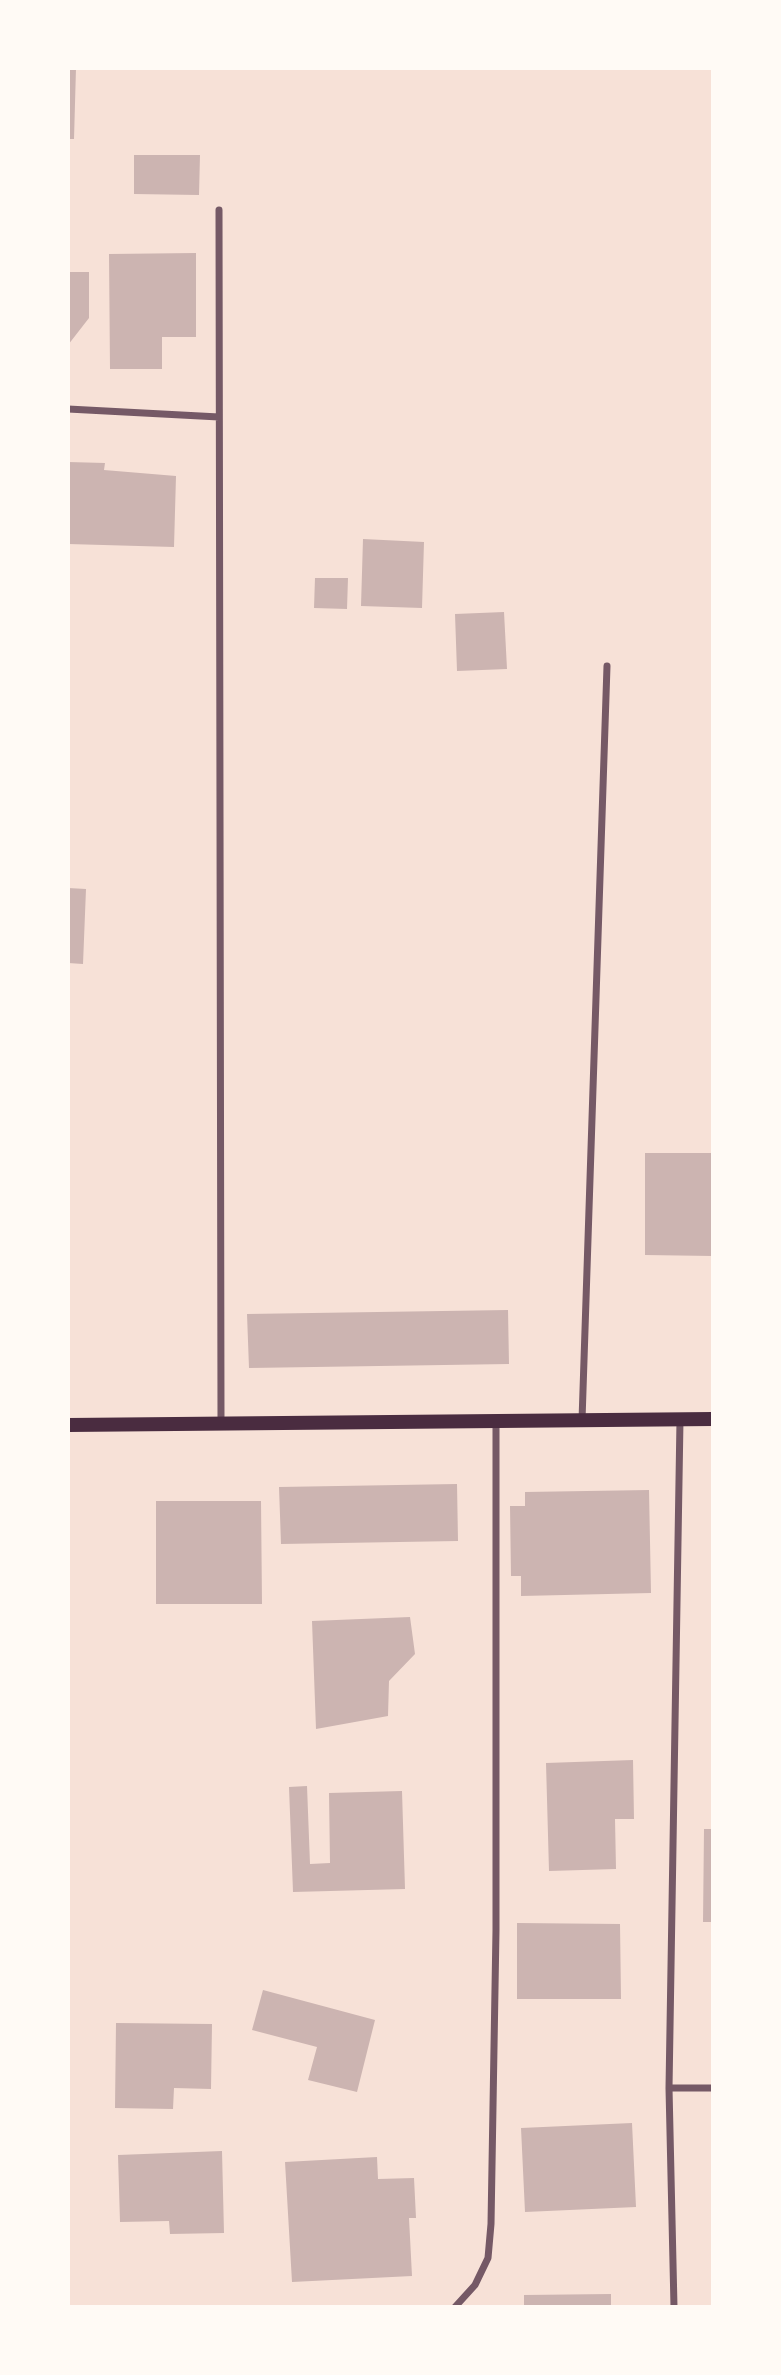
<!DOCTYPE html>
<style>
body{margin:0}
#map{position:relative;width:781px;height:2375px;overflow:hidden;background:#f7e1d7;font-family:Jost,sans-serif}
canvas{display:block}
.frame{position:absolute;inset:0;border:70px solid #fffaf5;pointer-events:none}
</style>
<div id="map">
<canvas width="781" height="2375"></canvas>
<div class="frame"></div>
</div>
<script>
const g = document.querySelector('canvas').getContext('2d');
g.lineJoin = 'round';
function paint(path, color) { g.fillStyle = color; g.fill(path, 'evenodd'); }
const shape = rows => new Path2D(rows.map(r => 'M' + r).join(''));
function strokePath(path, color, width, dash) { g.strokeStyle = color; g.lineWidth = width; g.lineCap = dash ? 'butt' : 'round'; g.setLineDash(dash || []); g.stroke(path); }
paint(shape([
 [68,68,76,68,74,139,68,139],
 [134,155,200,155,199,195,134,194],
 [196,253,196,337,162,337,162,369,110,369,109,254],
 [68,272,89,272,89,318,68,345],
 [68,462,105,463,104,470,176,476,174,547,68,544],
 [363,539,424,542,422,608,361,606],
 [315,578,348,578,347,609,314,608],
 [504,612,507,669,457,671,455,614],
 [68,888,86,889,83,964,68,963],
 [645,1153,713,1153,713,1256,645,1255],
 [508,1310,509,1364,249,1368,247,1314],
 [457,1484,458,1541,281,1544,279,1487],
 [649,1490,651,1593,521,1596,521,1576,511,1576,510,1506,525,1506,525,1492],
 [156,1501,261,1501,262,1604,156,1604],
 [410,1617,415,1654,389,1681,388,1716,316,1729,312,1621],
 [633,1760,634,1819,615,1819,616,1869,549,1871,546,1763],
 [307,1786,310,1864,330,1863,329,1793,402,1791,405,1889,293,1892,289,1787],
 [704,1829,713,1829,713,1922,703,1922],
 [517,1923,620,1924,621,1999,517,1999],
 [263,1990,375,2020,357,2092,308,2080,317,2047,252,2030],
 [116,2023,212,2024,211,2089,174,2088,173,2109,115,2108],
 [632,2123,636,2207,525,2212,521,2128],
 [222,2151,224,2233,170,2234,169,2221,120,2222,118,2155],
 [377,2157,378,2179,414,2178,416,2218,409,2218,412,2276,292,2282,285,2162],
 [611,2294,611,2307,524,2307,524,2295]
]), '#ccb4b1');
strokePath(shape([
 [219,210,221,1423],
 [68,409,219,417],
 [582,1420,607,666],
 [669,2088,713,2088],
 [455,2307,475,2285,488,2258,491,2224,496,1930,496,1422],
 [674,2307,669,2088,680,1420]
]), '#755966', 7);
strokePath(shape([
 [68,1425,713,1419]
]), '#4a2c40', 14);
</script>
